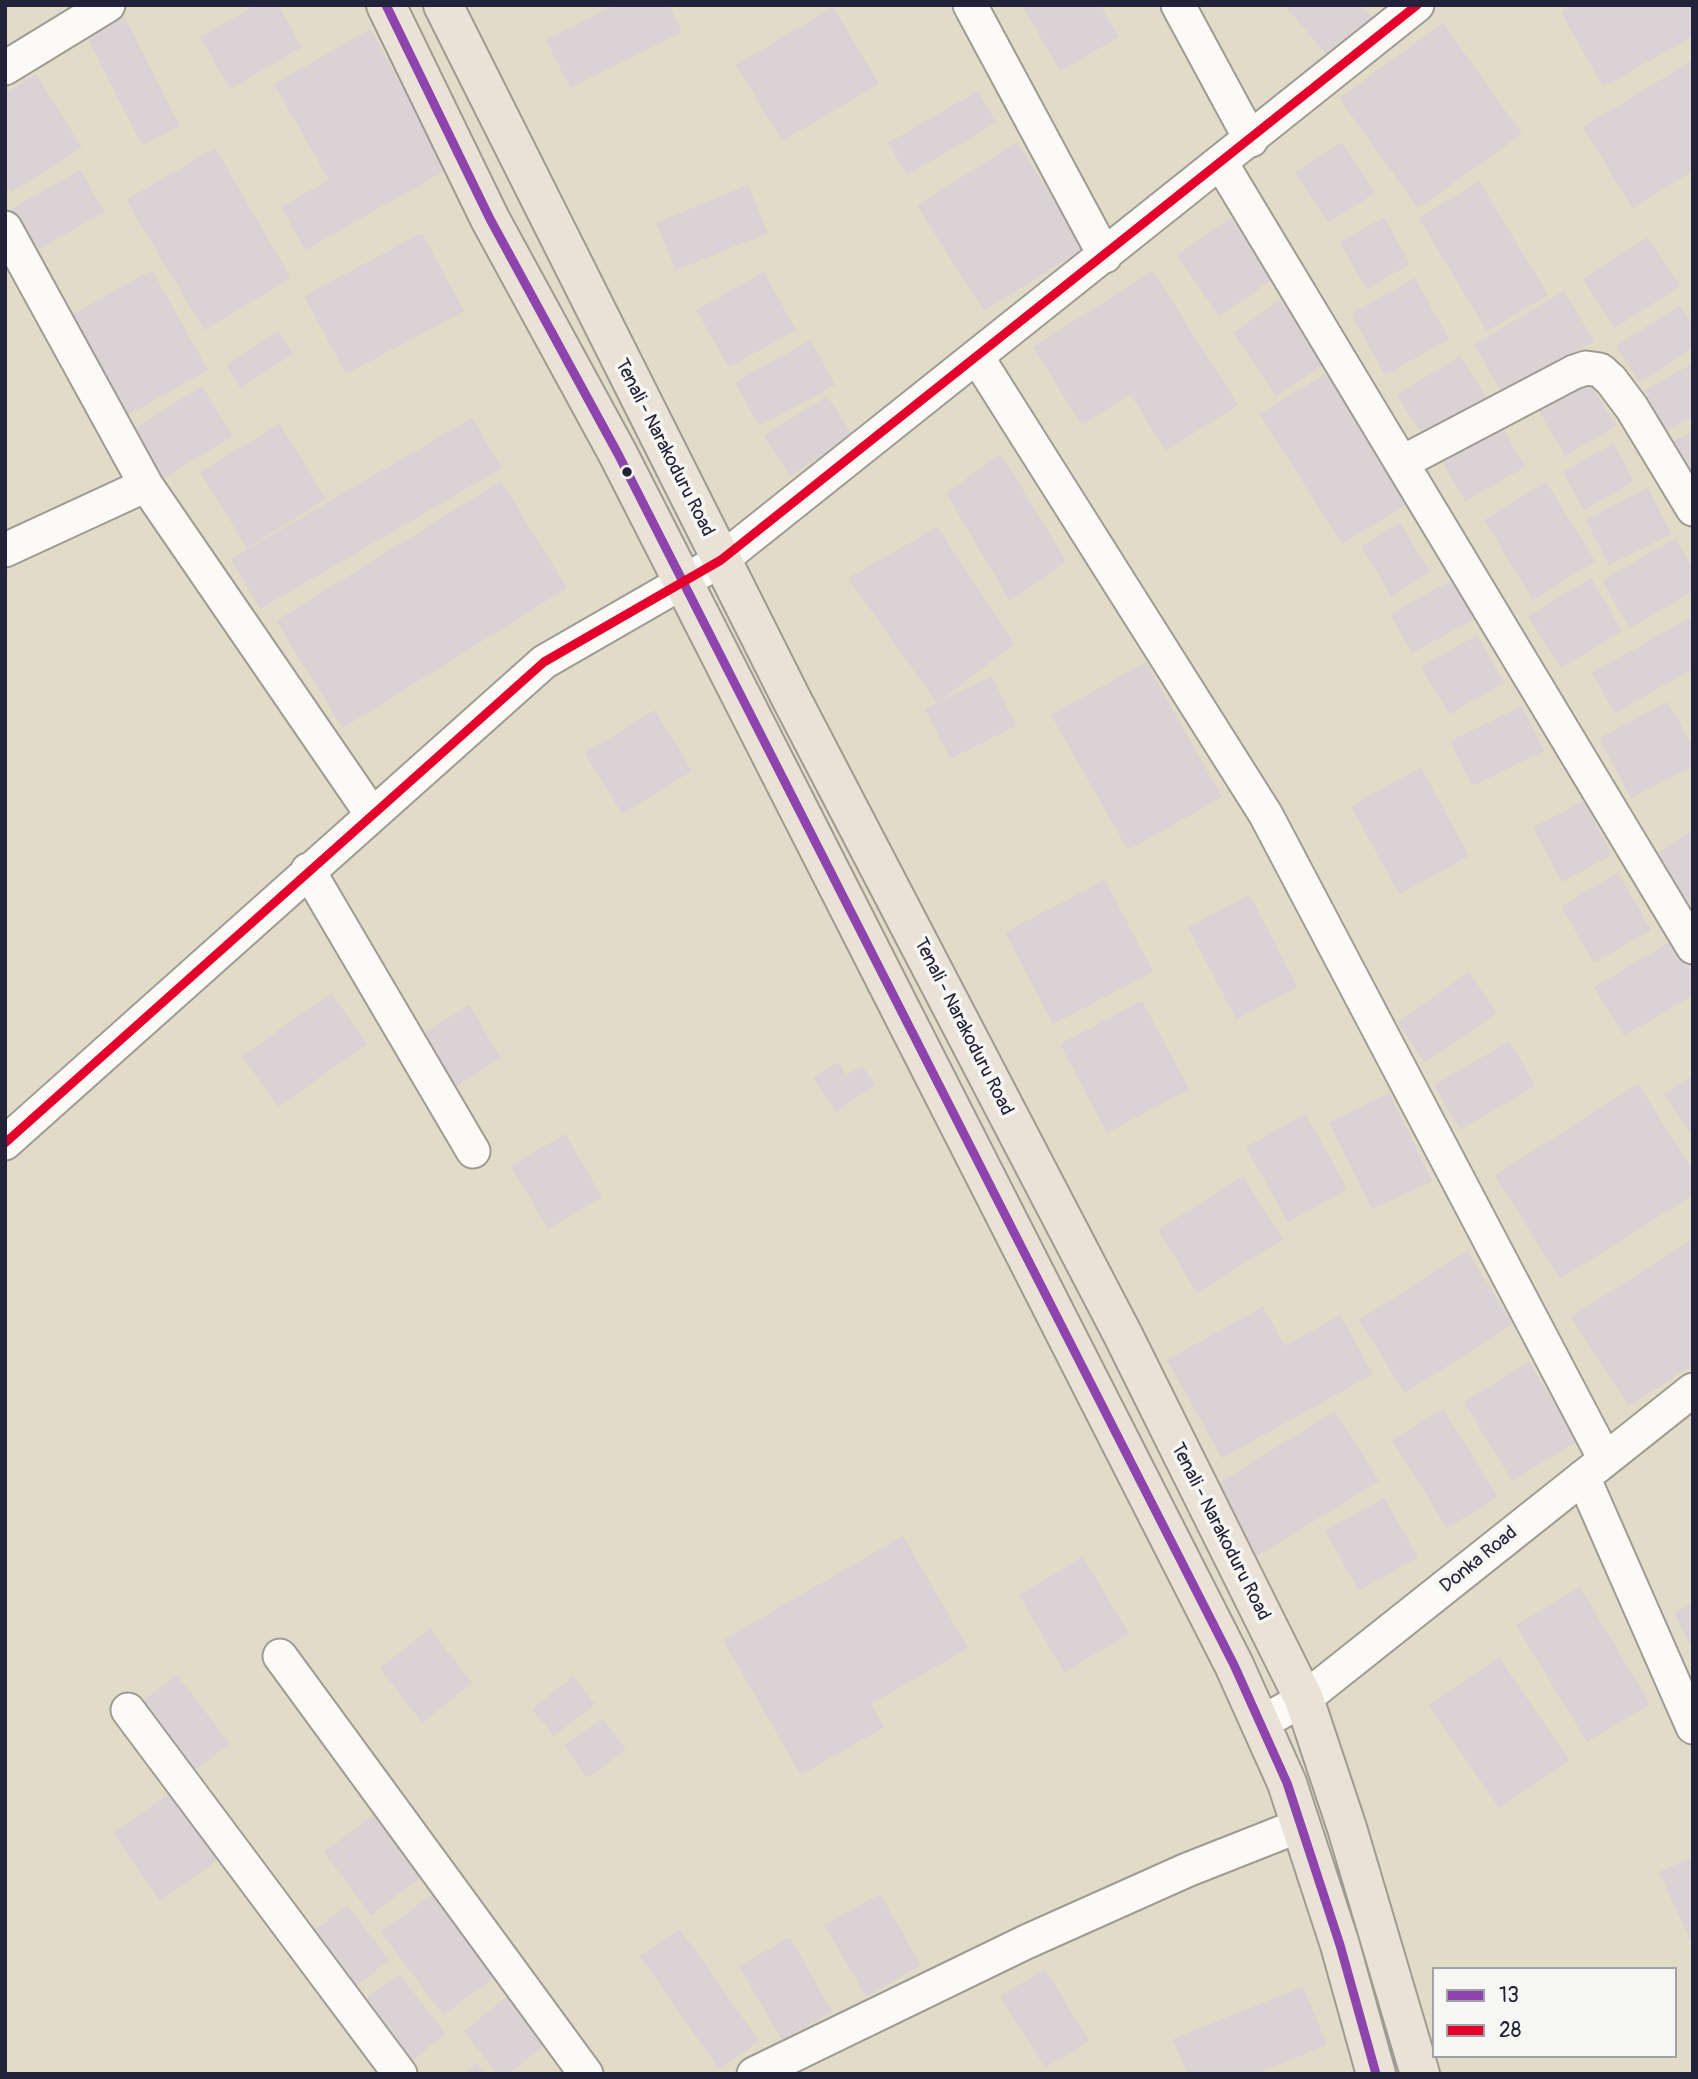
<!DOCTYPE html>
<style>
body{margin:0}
#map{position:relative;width:1698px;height:2079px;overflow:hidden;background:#e2dbc8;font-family:Pangolin,sans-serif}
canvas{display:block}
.frame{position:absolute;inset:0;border:7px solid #22223b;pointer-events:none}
.legend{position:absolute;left:1432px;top:1967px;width:245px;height:91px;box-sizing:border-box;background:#f6f6f2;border:2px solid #a1a1a9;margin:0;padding:9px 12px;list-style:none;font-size:21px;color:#22223b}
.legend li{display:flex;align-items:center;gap:14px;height:35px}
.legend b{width:35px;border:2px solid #a1a1a9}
</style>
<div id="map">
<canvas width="1698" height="2079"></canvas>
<div class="frame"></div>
<ul class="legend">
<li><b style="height:9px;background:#8e44ad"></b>13</li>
<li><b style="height:9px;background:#e4002b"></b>28</li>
</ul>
</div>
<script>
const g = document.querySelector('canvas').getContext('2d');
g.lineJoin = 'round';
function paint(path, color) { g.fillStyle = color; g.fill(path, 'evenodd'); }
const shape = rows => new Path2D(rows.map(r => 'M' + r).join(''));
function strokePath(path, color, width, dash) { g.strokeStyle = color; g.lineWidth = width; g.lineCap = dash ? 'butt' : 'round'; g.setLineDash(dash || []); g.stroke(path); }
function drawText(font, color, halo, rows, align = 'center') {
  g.font = font + ' Pangolin,sans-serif'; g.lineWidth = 7; g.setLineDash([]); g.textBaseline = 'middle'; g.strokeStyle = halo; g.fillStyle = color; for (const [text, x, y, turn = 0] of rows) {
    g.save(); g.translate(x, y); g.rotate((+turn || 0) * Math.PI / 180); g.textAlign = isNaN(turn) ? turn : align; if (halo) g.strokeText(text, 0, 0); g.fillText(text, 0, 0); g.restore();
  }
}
paint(shape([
 [256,5,278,5,302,47,230,89,200,37],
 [615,5,669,5,682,32,570,88,546,40],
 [1022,5,1100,5,1119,37,1060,71],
 [1284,5,1362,5,1373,18,1328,56],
 [1572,5,1693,5,1693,36,1603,87,1561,12],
 [833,7,879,84,782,141,736,65],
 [124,16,180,126,142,145,86,35],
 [1443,23,1522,134,1418,208,1339,98],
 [370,29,448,169,305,250,281,207,329,180,274,84],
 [1693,60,1693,171,1632,208,1583,127],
 [36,74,82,148,11,192,5,182,5,93],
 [978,91,996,123,907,175,888,143],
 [1017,142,1084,248,984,311,917,206],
 [1342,142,1375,193,1328,223,1295,172],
 [215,148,291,278,204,330,126,200],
 [81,170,104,212,35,251,11,209],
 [1479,181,1548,295,1487,331,1419,218],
 [748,185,768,233,676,270,656,223],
 [1384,217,1410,264,1366,289,1340,242],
 [1231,218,1273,279,1219,316,1177,255],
 [422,233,464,311,346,374,304,296],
 [1648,237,1680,286,1615,328,1583,279],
 [152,270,208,370,126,416,69,316],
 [1153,271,1238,405,1166,451,1130,394,1082,425,1033,347],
 [764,272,796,330,729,367,696,310],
 [1415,278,1449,339,1385,375,1351,314],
 [1564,291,1594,341,1503,394,1474,345],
 [1280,300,1324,365,1276,396,1233,333],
 [1680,305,1693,325,1693,348,1639,382,1616,346],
 [279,331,293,354,240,388,226,365],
 [811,340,835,385,759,426,735,382],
 [1460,356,1486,397,1423,436,1397,395],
 [1693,363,1693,416,1667,431,1644,391],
 [1326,373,1408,503,1342,544,1260,414],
 [1589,381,1616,426,1565,456,1539,411],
 [202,386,232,436,164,478,134,429],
 [827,396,853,436,790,476,764,436],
 [472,418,502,468,260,609,231,559],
 [280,424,326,499,247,548,200,472],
 [1502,427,1525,467,1465,501,1442,461],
 [1693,431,1693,480,1673,441],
 [1613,443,1634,481,1584,510,1563,472],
 [1001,454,1066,561,1010,601,946,493],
 [501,481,567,588,343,728,276,621],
 [1546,482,1595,561,1533,600,1484,520],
 [1648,488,1671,534,1609,565,1586,520],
 [1400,523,1430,572,1391,596,1361,546],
 [938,527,1014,644,937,703,992,676,1016,726,950,759,925,709,937,703,848,578],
 [1675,538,1693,568,1693,591,1630,628,1602,581],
 [1591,578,1622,631,1561,668,1528,616],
 [1454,579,1476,618,1412,653,1390,614],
 [1693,616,1693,669,1615,713,1592,673],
 [1477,635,1504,683,1449,714,1421,667],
 [1146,662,1222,797,1128,850,1051,715],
 [1668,702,1693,747,1693,766,1631,798,1599,738],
 [1522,706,1544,751,1472,786,1450,741],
 [655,710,692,771,622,814,585,753],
 [1421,767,1469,856,1399,894,1351,806],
 [1584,801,1612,855,1562,882,1533,827],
 [1693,829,1693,897,1678,907,1647,860],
 [1618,873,1651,930,1594,963,1561,906],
 [1105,880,1153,972,1053,1024,1005,932],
 [1250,895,1297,987,1236,1019,1188,927],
 [1673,940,1693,974,1693,995,1624,1036,1594,987],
 [1469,972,1497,1013,1425,1063,1397,1022],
 [331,993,367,1044,278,1107,242,1056],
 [1142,1001,1189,1089,1107,1133,1060,1044],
 [469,1005,501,1058,456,1086,423,1034],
 [1510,1041,1535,1086,1460,1130,1434,1085],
 [838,1062,847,1075,862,1065,875,1085,836,1112,813,1078],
 [1693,1076,1693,1138,1665,1094],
 [1638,1084,1693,1171,1693,1195,1560,1279,1495,1175],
 [1389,1093,1432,1181,1372,1209,1329,1123],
 [1306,1114,1347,1189,1288,1222,1246,1147],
 [565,1134,602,1197,548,1229,511,1166],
 [1243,1176,1283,1239,1197,1293,1158,1230],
 [1693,1239,1693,1365,1629,1406,1571,1317],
 [1467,1251,1513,1324,1405,1393,1359,1320],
 [1263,1307,1285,1346,1340,1315,1373,1374,1222,1458,1167,1360],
 [1529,1362,1577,1441,1512,1481,1464,1402],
 [1443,1409,1498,1497,1447,1528,1392,1440],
 [1335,1411,1379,1481,1254,1558,1211,1488],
 [1384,1498,1418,1557,1359,1591,1325,1531],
 [903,1536,968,1648,871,1704,884,1727,801,1775,723,1640],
 [1083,1557,1129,1634,1064,1672,1019,1595],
 [1580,1587,1650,1704,1587,1742,1516,1625],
 [1693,1603,1693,1651,1674,1613],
 [430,1629,472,1683,422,1723,380,1668],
 [1499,1657,1569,1760,1499,1808,1429,1705],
 [177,1675,230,1744,192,1772,140,1703],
 [573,1676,595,1704,554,1736,532,1709],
 [603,1718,626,1750,587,1778,564,1745],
 [173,1791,221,1858,160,1900,113,1833],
 [382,1808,429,1871,371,1915,324,1852],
 [1693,1857,1693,1939,1690,1940,1659,1872],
 [441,1888,503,1971,443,2015,381,1932],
 [880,1894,921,1965,866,1997,825,1925],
 [347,1905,389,1960,356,1986,314,1931],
 [680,1929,759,2041,719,2069,640,1956],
 [790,1937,832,2012,782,2040,739,1966],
 [1045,1969,1089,2041,1045,2068,1000,1996],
 [399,1974,446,2034,409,2063,362,2002],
 [1303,1987,1327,2045,1255,2074,1187,2074,1173,2039],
 [515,1990,553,2038,508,2074,497,2074,464,2031],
 [477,2063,486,2074,462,2074]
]), '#dad2d5');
const minor = shape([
 [970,5,1105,256],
 [1178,5,1251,140],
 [5,68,108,5],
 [1221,163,1693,947],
 [5,228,146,485,371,813],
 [977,357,1266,815,1605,1459],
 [1403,462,1574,372,1586,368,1600,370,1611,380,1632,408,1693,509],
 [5,550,146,485],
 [308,870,473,1151],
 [5,1143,544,662,721,560,1417,5],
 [1583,1477,1693,1727],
 [280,1656,586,2074],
 [128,1710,400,2074],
 [1261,1723,1304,1699,1693,1390],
 [754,2074,1026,1942,1187,1870,1301,1825]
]);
const primary = shape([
 [386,5,490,219,618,454,1234,1665,1287,1783,1340,1945,1376,2074],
 [443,5,792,700,1123,1335,1304,1699,1347,1828,1420,2074]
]);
strokePath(minor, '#9e9b93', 37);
strokePath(primary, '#9e9b93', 42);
strokePath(minor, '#fbfaf7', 33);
strokePath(primary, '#eae2d6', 38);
strokePath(shape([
 [386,5,490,219,618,454,1234,1665,1287,1783,1340,1945,1376,2074]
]), '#8e44ad', 9);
strokePath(shape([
 [5,1143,544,662,721,560,1417,5]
]), '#e4002b', 9);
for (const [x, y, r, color] of [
 [627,472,6,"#22223b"]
]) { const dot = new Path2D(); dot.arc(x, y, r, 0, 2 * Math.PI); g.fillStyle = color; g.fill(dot); strokePath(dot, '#f6f6f2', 2.5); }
drawText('19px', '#22223b', '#f6f6f2', [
 ["Tenali - Narakoduru Road",664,448,63],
 ["Tenali - Narakoduru Road",963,1027,63],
 ["Tenali - Narakoduru Road",1220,1532,63],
 ["Donka Road",1479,1560,-39]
]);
</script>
